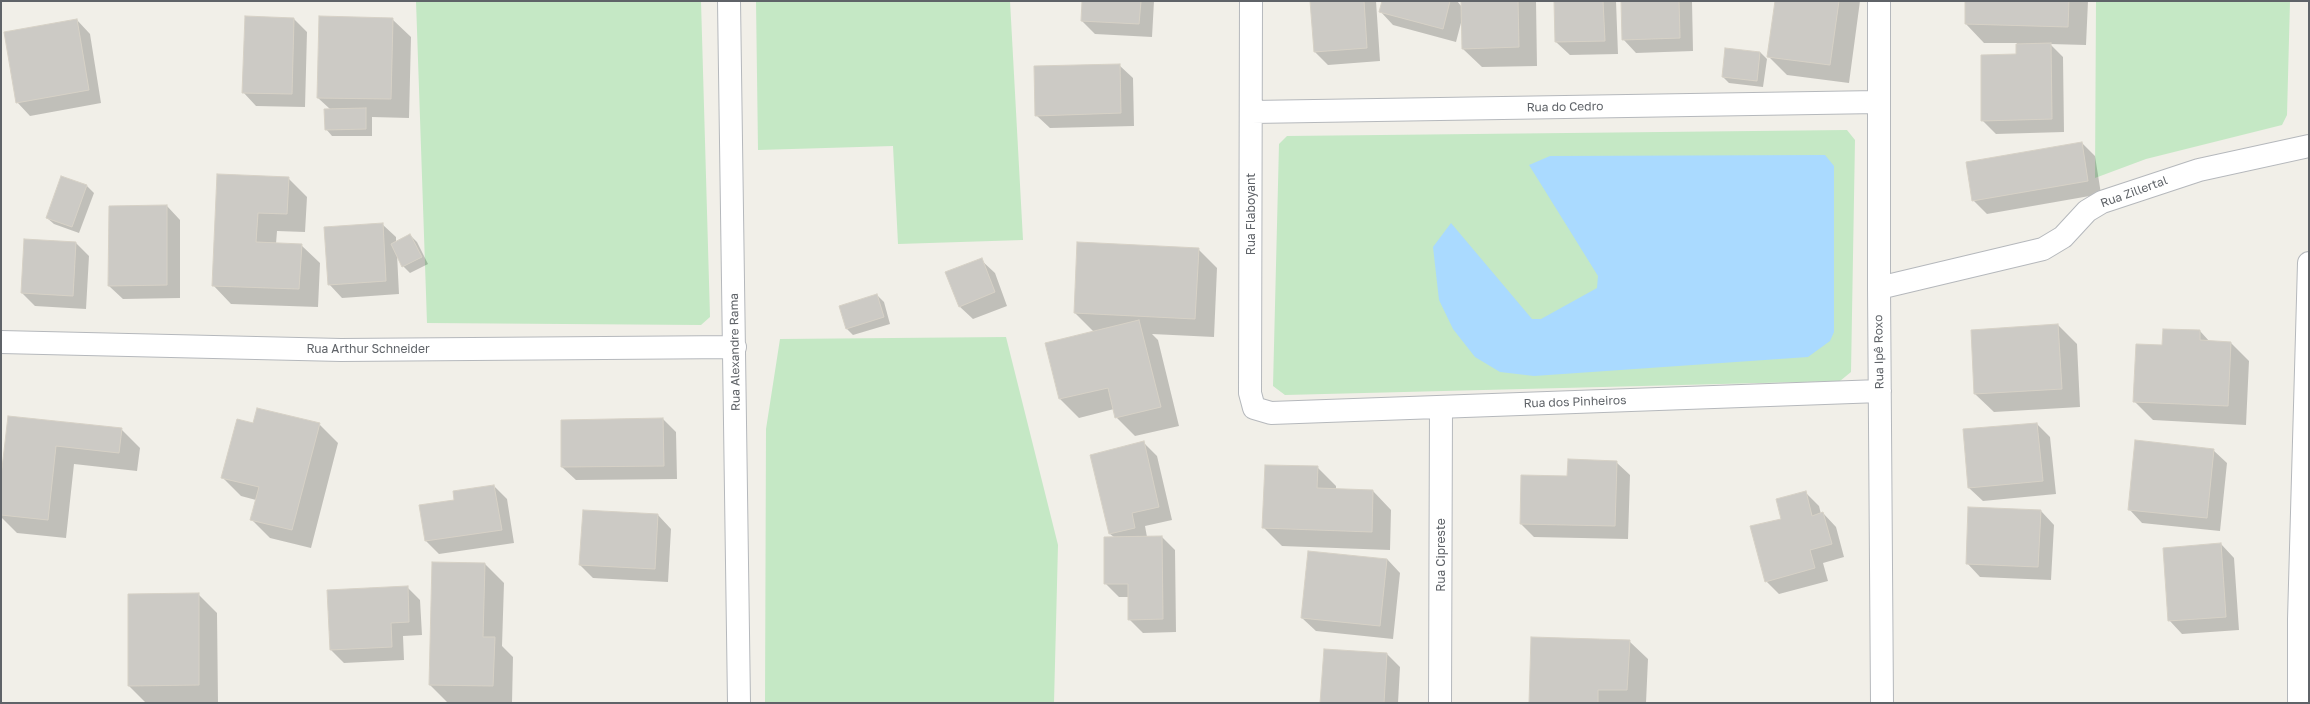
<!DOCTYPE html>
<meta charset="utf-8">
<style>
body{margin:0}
#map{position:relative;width:2310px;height:704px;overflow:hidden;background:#f1efe8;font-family:"Golos Text",sans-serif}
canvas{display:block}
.frame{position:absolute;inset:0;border:2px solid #5f6368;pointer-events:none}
</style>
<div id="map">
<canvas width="2310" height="704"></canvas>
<div class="frame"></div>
</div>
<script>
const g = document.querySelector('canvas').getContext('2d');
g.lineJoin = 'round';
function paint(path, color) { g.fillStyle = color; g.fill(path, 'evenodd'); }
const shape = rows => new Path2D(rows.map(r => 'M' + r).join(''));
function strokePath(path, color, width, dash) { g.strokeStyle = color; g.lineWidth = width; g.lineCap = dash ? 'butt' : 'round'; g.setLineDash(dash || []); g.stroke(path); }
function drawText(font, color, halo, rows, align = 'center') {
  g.font = font + ' "Golos Text",sans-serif'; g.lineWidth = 4; g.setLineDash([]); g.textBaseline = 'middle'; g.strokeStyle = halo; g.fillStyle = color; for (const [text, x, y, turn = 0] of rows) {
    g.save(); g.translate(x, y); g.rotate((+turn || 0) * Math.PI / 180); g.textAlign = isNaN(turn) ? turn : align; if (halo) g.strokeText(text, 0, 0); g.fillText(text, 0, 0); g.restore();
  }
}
paint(shape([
 [416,1,701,1,710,317,701,325,427,323],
 [756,1,1010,1,1023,240,898,244,893,146,758,150],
 [2096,1,2290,1,2287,115,2282,125,2146,159,2095,178],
 [1847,130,1855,140,1851,372,1840,381,1285,395,1273,386,1279,144,1287,136],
 [1006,337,1058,545,1054,703,765,703,766,429,780,339]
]), '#c5e8c5');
paint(shape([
 [1825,155,1834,166,1834,332,1830,341,1808,357,1534,376,1500,372,1475,357,1453,329,1439,300,1433,247,1451,223,1532,319,1541,319,1597,288,1598,276,1529,165,1550,156]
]), '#aadaff');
paint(shape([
 [1083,1,1154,1,1152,37,1095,34,1082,21],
 [1311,1,1376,1,1380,61,1328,65,1315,52],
 [1383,1,1457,1,1462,7,1462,1,1536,1,1537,66,1482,67,1463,49,1462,19,1456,42,1393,25,1380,11],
 [1555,1,1616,1,1618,54,1570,55,1556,42],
 [1622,1,1692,1,1693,51,1636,53,1623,39],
 [1776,1,1860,1,1849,83,1787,75,1769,57],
 [1966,1,2088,1,2086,45,2050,44,2063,57,2064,132,1996,134,1982,120,2017,55,2017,43,1984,43,1966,24],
 [294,19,307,32,305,107,256,106,243,92],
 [392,19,411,37,409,118,372,117,372,136,332,136,326,129,330,109,318,98],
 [77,20,90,34,101,103,30,116,17,102],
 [1760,52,1767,59,1763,87,1729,83,1723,77],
 [1119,65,1133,78,1134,126,1050,128,1036,115],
 [2082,143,2095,156,2101,194,1987,214,1973,200],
 [218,176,288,178,307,197,305,232,277,231,276,244,301,245,320,263,318,307,231,304,213,285],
 [62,177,87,186,94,193,79,233,54,224,47,218],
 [167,206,180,220,180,298,123,299,109,286],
 [382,224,396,237,396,242,410,235,417,242,428,264,410,273,403,266,397,254,399,294,342,298,329,284],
 [76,243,89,256,86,309,35,306,22,293],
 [1198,249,1217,268,1214,337,1152,334,1158,340,1179,426,1135,436,1116,417,1114,409,1079,418,1060,399,1046,344,1094,332,1075,313],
 [981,260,995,273,1007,306,973,319,959,306],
 [877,295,884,302,890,324,853,335,846,328],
 [2058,325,2077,344,2080,407,1994,412,1975,394],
 [2200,331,2210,342,2231,343,2249,361,2246,425,2153,420,2134,401,2163,346],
 [9,417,121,429,140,448,137,471,74,464,66,538,17,533,1,517,1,486],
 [663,419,676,432,677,479,576,480,562,467,562,421],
 [319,424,338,443,311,548,270,538,251,519,256,500,241,496,223,478,254,425],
 [2037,424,2050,437,2056,494,1983,501,1969,488,1964,430],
 [1143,442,1157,456,1172,520,1145,526,1147,537,1162,537,1175,550,1176,632,1143,633,1129,619,1129,597,1119,597,1106,584,1114,537,1110,534,1091,456],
 [2213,450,2227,463,2220,531,2142,523,2129,509],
 [1616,462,1630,475,1628,539,1534,537,1521,524,1568,477],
 [1317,467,1336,486,1336,490,1373,491,1391,510,1390,550,1282,546,1264,528],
 [494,486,507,499,514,543,439,554,426,541,420,506,456,501],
 [1805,492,1819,506,1821,514,1823,513,1836,527,1844,557,1823,563,1828,581,1779,594,1766,581,1782,519],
 [2041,511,2054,525,2051,580,1980,577,1967,563],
 [658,515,671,529,668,582,593,578,580,565],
 [2221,544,2234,558,2239,630,2182,634,2169,620],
 [1387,559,1400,573,1393,639,1316,631,1302,618],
 [433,563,485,564,504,583,502,646,513,657,512,703,448,703,430,685],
 [407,587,420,600,422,635,403,636,404,660,344,663,331,650],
 [198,594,217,613,218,703,146,703,129,686],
 [1629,641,1648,659,1646,703,1530,703],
 [1387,654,1400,667,1398,703,1322,703]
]), '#0003');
const building = shape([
 [1082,1,1141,1,1139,24,1081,21,1082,1],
 [1310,1,1364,1,1367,48,1314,52,1310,1],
 [1382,1,1450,1,1443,29,1379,12,1382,1],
 [1461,1,1518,1,1519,47,1462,49,1461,1],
 [1554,1,1603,1,1605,41,1555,42,1554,1],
 [1621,1,1679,1,1680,38,1622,40,1621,1],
 [1775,1,1839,1,1830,65,1767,57,1775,1],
 [1965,1,2069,1,2068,27,1965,24,1965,1],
 [245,16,294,18,292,94,242,93,245,16],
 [319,16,393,18,391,99,317,98,319,16],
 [77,19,89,90,16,103,4,32,77,19],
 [2051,43,2052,119,1981,121,1981,55,2016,54,2016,44,2051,43],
 [1725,48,1760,52,1757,81,1722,77,1725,48],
 [1120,64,1121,113,1035,116,1034,66,1120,64],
 [366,108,366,129,325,130,324,109,366,108],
 [2082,142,2088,181,1972,201,1966,162,2082,142],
 [217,174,289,177,287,214,258,213,256,242,302,244,299,289,212,286,217,174],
 [61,176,87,185,72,227,46,218,61,176],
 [167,205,167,285,108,286,109,206,167,205],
 [383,223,386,281,328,285,324,227,383,223],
 [410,234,422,257,402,267,391,244,410,234],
 [24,239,76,242,73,296,21,293,24,239],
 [1077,242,1199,248,1195,319,1074,313,1077,242],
 [982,258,995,292,959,307,945,272,982,258],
 [877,294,884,317,846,329,839,306,877,294],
 [1139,320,1161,407,1115,418,1108,388,1059,399,1045,343,1139,320],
 [2058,324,2062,389,1974,394,1971,330,2058,324],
 [2163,329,2200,330,2200,340,2231,342,2228,406,2133,402,2136,344,2162,345,2163,329],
 [257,408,320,423,292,530,250,520,259,487,221,478,237,419,253,423,257,408],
 [8,416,122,428,119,453,56,446,48,520,1,515,1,477,8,416],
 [663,418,664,466,561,467,561,420,663,418],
 [2037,423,2043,481,1968,488,1963,429,2037,423],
 [2135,440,2214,449,2207,518,2128,510,2135,440],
 [1144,441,1159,507,1132,513,1135,528,1109,534,1090,455,1144,441],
 [1568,459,1617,461,1615,526,1520,524,1521,475,1567,476,1568,459],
 [1265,465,1318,466,1317,488,1373,490,1372,532,1262,528,1265,465],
 [494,485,502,530,425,541,419,505,454,500,453,491,494,485],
 [1806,491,1812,516,1823,512,1832,544,1810,550,1815,568,1765,582,1750,526,1781,519,1776,499,1806,491],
 [1968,507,2041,510,2038,567,1966,564,1968,507],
 [583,510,658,514,655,569,579,565,583,510],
 [1162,536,1163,619,1128,620,1128,584,1104,584,1104,537,1162,536],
 [2221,543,2226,617,2168,621,2163,548,2221,543],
 [1308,551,1387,559,1380,626,1301,618,1308,551],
 [432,562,485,563,483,637,495,637,493,686,429,685,432,562],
 [408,586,409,622,391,623,392,647,330,650,327,590,408,586],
 [199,593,199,685,128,686,128,594,199,593],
 [1531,637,1630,640,1627,690,1598,690,1598,703,1529,703,1531,637],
 [1324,649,1387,653,1384,703,1320,703,1324,649]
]);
paint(building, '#cccac5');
strokePath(building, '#d6d1c6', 1);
const minor = shape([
 [729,1,739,703],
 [1251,1,1250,393,1254,408,1271,413,1880,391],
 [1879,1,1879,288,1882,703],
 [1252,112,1878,102],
 [1879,288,2043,249,2063,237,2087,211,2102,202,2199,170,2309,146],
 [1,342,341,350,735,347],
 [1440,703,1441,407],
 [2299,703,2299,619,2309,263]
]);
strokePath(minor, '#b5b8bc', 24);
strokePath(minor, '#fff', 22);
drawText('12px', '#5f6368', '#fff', [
 ["Rua do Cedro",1565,107,-1],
 ["Rua Zillertal",2134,192,-20],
 ["Rua Flaboyant",1251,214,-90],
 ["Rua Arthur Schneider",368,349],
 ["Rua Alexandre Rama",735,352,-91],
 ["Rua Ipê Roxo",1879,352,-91],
 ["Rua dos Pinheiros",1575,402,-2],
 ["Rua Cipreste",1441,555,-90]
]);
</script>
